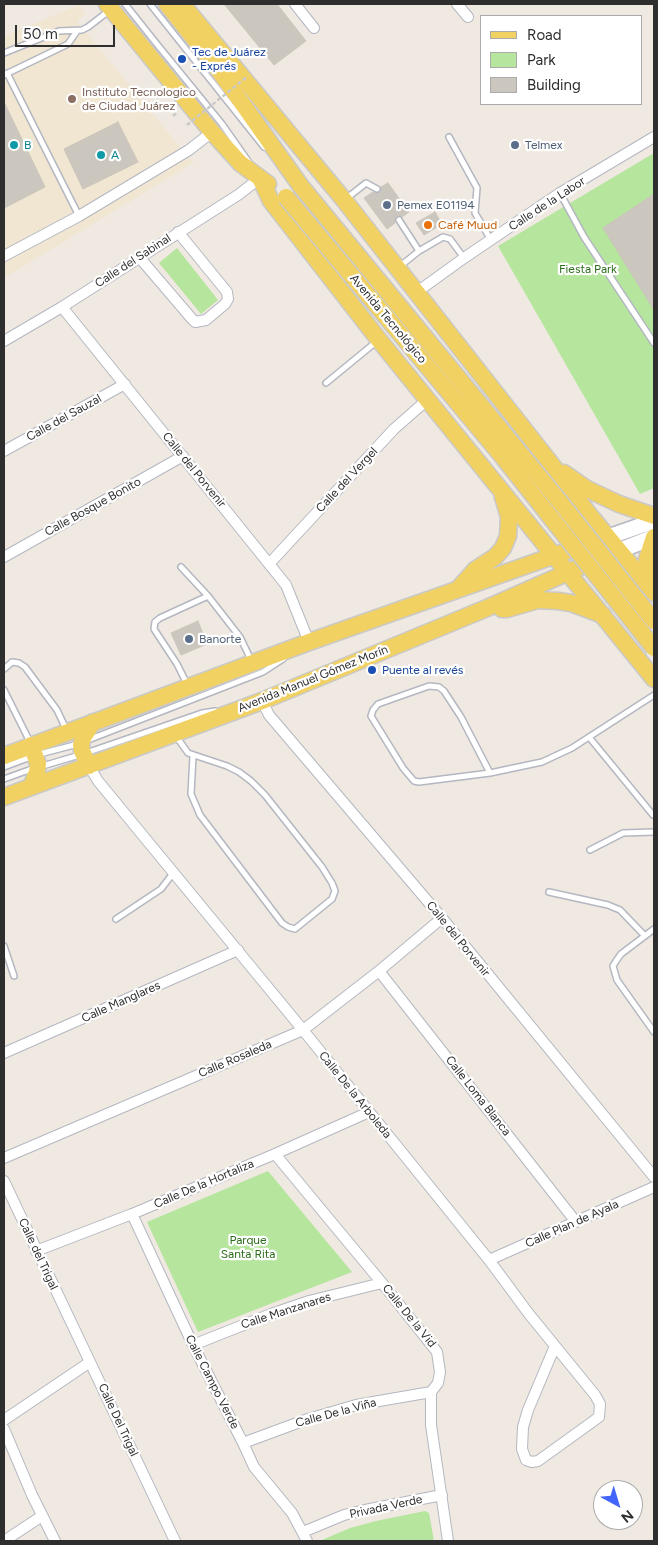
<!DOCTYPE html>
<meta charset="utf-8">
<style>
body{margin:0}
#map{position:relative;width:658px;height:1545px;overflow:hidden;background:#efe9e1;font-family:Figtree,sans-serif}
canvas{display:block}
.frame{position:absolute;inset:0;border:5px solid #2e2e2e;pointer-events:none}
.legend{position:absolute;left:480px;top:15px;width:162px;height:90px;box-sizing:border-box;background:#fff;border:1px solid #ababab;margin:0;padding:6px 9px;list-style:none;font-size:15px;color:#2e2e2e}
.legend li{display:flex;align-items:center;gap:10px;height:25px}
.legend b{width:25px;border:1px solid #ababab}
.north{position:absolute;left:593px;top:1480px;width:50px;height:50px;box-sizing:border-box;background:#fff;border:1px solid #ababab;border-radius:50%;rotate:141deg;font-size:14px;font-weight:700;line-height:20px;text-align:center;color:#2e2e2e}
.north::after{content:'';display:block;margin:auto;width:18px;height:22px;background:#4264fb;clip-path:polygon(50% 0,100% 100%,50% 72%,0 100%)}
.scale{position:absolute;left:15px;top:25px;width:100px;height:22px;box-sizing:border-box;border:2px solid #2e2e2e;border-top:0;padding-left:6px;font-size:15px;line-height:18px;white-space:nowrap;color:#2e2e2e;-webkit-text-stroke:4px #fff;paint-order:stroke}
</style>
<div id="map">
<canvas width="658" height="1545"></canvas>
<div class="frame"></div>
<ul class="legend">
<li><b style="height:6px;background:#f2d163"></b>Road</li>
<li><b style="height:14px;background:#b6e59e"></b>Park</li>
<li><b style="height:14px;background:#cbc7bf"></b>Building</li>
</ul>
<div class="north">N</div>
<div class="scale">50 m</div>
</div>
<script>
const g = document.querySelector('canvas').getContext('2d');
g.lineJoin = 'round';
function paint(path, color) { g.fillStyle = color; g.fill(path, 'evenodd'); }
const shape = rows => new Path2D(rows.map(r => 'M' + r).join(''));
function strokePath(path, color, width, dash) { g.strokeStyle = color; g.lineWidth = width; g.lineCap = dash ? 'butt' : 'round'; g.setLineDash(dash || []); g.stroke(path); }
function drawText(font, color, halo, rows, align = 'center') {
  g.font = font + ' Figtree,sans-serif'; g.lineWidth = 4.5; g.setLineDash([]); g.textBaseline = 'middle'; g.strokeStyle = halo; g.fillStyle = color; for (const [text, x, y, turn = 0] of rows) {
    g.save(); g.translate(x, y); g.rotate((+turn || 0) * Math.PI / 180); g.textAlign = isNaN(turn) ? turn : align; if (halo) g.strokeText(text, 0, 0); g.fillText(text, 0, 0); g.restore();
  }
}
paint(shape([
 [79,5,85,14,77,21,193,163,4,278,4,36]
]), '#f0e6d1');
paint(shape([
 [654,153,654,488,640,494,498,246],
 [177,248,218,300,201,314,159,263],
 [268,1171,352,1272,198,1332,147,1222],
 [425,1511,429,1513,434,1541,323,1541,322,1540,350,1528,376,1521]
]), '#b6e59e');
const building = shape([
 [224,4,277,4,306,41,274,65,224,4],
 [4,102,45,187,4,208,4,102],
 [118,122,138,162,83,189,64,149,118,122],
 [388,183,409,212,402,217,399,216,396,217,395,220,395,223,387,229,364,198,373,192,377,193,380,192,381,187,388,183],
 [654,194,654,310,603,228,654,194],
 [435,212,442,224,424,235,416,223,435,212],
 [198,621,207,644,181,655,171,633,198,621]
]);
paint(building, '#cbc7bf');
strokePath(building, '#cbc5ba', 1);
const lane = shape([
 [125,4,156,43,222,124,248,161],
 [150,4,264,147],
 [4,53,59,31,82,30,88,27,110,10],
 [7,73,79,216],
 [4,75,68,44,77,31],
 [449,137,477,188,475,213,491,240],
 [560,193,584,237,654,343],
 [347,198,366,183,377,189],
 [399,220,419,251],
 [399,267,419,251,443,237,450,239,464,258],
 [326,383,376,342],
 [181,567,208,596,240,637,252,662],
 [4,669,12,662,19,663,25,667,57,710,66,729],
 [187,684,177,664,154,629,155,622,160,618,208,596],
 [4,690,30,742],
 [176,736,188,753,227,766,239,772,251,781,265,795,322,867,332,883,335,891,332,899,295,929,288,927,282,923,200,815,191,794,193,756],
 [589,737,653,815,654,814],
 [88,740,263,672,283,659],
 [4,767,36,755,78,744],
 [490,773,461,717,444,691,439,687,429,686,378,704,373,710,371,716,403,768,414,781,419,782,490,773,542,762,572,748,654,695],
 [4,779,29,770,83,754,202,713,215,711],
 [590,850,623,833,654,832],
 [549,892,608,905,620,910,645,936],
 [116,919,161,889,174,872],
 [654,929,621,954,616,961,613,966,617,980,654,1032],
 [4,946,14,976]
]);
const street = shape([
 [295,4,314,28],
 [457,4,468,17],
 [4,256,79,216,189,150,212,132],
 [139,257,192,319,195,322,206,320,225,304,228,299,227,292,178,232],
 [417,292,464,258,560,193,654,137],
 [62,307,286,585,309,642],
 [4,341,62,307,238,195,260,178],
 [4,451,125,384],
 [4,557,183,456],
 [269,564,394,429,427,400],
 [262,701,269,715,442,918,654,1177],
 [89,766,98,781,303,1030,489,1260,529,1314,595,1395,600,1404,599,1417,538,1461,532,1462,526,1460,522,1449,523,1427,528,1410,555,1346],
 [379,971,576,1222],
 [4,1053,238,950],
 [275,1154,382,1283,437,1352,440,1372,438,1383,431,1392,431,1425,448,1541],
 [4,1158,303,1030,379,971,442,918],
 [4,1181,175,1541],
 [132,1214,193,1345,243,1443,254,1467,292,1513,307,1541],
 [36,1251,132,1214,275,1154,369,1112],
 [489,1260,654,1187],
 [193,1345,271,1314,309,1301,382,1283],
 [4,1420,90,1362],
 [4,1429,32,1495,55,1541],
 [243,1443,308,1419,356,1405,431,1392],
 [303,1532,344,1515,365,1510,442,1495],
 [4,1541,42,1516]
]);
const secondary = shape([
 [608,537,654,521],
 [618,551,654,537]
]);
const primary = shape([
 [107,4,212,132,240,163,268,184],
 [167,4,215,65,300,185],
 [182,4,344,200,552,465,588,513,654,593],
 [260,178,271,201,379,340,654,679],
 [564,473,587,489,619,504,654,516],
 [654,537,647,559,647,565,649,575,654,589],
 [459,588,475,570,495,557,503,548,508,536,509,517,503,497],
 [502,609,507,609,538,600,558,601,571,603,603,615],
 [4,756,309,642,587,544],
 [89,766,82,751,81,745,83,738,93,722],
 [31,787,37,772,38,764,31,745],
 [4,797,262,701,487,608,616,551]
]);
strokePath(lane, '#b4b7c1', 8);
strokePath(street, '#b4b7c1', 12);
strokePath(secondary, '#b4b7c1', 18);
strokePath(primary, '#c9c9c9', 19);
strokePath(shape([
 [173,116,177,113,178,114]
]), '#c9c9c9', 2.5, [4, 2.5]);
strokePath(lane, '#fff', 5);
strokePath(street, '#fff', 10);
strokePath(secondary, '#fff', 15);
strokePath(primary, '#f2d163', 16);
const primaryBridge = shape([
 [300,185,560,502,654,621],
 [286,197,503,457,654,648]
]);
strokePath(primaryBridge, '#c9c9c9', 19, []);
strokePath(shape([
 [187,125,248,76]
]), '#c9c9c9', 2.5, [4, 2.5]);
strokePath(primaryBridge, '#f2d163', 16);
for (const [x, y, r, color] of [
 [182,59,5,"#1a4fb4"],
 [72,99,5,"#8d6e63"],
 [14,145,5,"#0f9aa8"],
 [515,145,5,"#5c6f8a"],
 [101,155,5,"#0f9aa8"],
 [387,205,5,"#5c6f8a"],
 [428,225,5,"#e8710a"],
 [189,639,5,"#5c6f8a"],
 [372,670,5,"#1a4fb4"]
]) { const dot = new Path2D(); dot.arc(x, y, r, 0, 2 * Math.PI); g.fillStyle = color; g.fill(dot); strokePath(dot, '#fff', 2); }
drawText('12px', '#164399', '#fff', [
 ["Tec de Juárez",192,52],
 ["- Exprés",192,66],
 ["Puente al revés",382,670]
], 'left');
drawText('12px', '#785e54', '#fff', [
 ["Instituto Tecnologico",82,92],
 ["de Ciudad Juárez",82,106]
], 'left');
drawText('12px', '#0d838f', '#fff', [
 ["B",24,145],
 ["A",111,155]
], 'left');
drawText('12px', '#4e5e75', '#fff', [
 ["Telmex",525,145],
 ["Pemex E01194",397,205],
 ["Banorte",199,639]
], 'left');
drawText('12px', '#2e2e2e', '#fff', [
 ["Calle de la Labor",547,204,-33],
 ["Calle del Sabinal",133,261,-33],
 ["Avenida Tecnológico",388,319,50],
 ["Calle del Sauzal",64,418,-29],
 ["Calle del Porvenir",194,470,51],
 ["Calle del Vergel",347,480,-47],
 ["Calle Bosque Bonito",93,507,-29],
 ["Avenida Manuel Gómez Morín",313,679,-22],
 ["Calle del Porvenir",458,939,51],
 ["Calle Manglares",121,1002,-24],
 ["Calle Rosaleda",235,1059,-23],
 ["Calle De la Arboleda",355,1095,51],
 ["Calle Loma Blanca",478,1096,52],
 ["Calle De la Hortaliza",204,1184,-23],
 ["Calle Plan de Ayala",572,1224,-24],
 ["Calle del Trigal",38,1254,65],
 ["Calle Manzanares",286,1311,-18],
 ["Calle De la Vid",409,1316,51],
 ["Calle Campo Verde",212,1382,63],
 ["Calle De la Viña",336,1413,-15],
 ["Calle Del Trigal",118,1420,65],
 ["Privada Verde",386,1507,-12]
]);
drawText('12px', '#c56008', '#fff', [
 ["Café Muud",438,225]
], 'left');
drawText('12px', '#2c6e1b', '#fff', [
 ["Fiesta Park",588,269],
 ["Parque",248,1240],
 ["Santa Rita",248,1254]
]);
</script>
